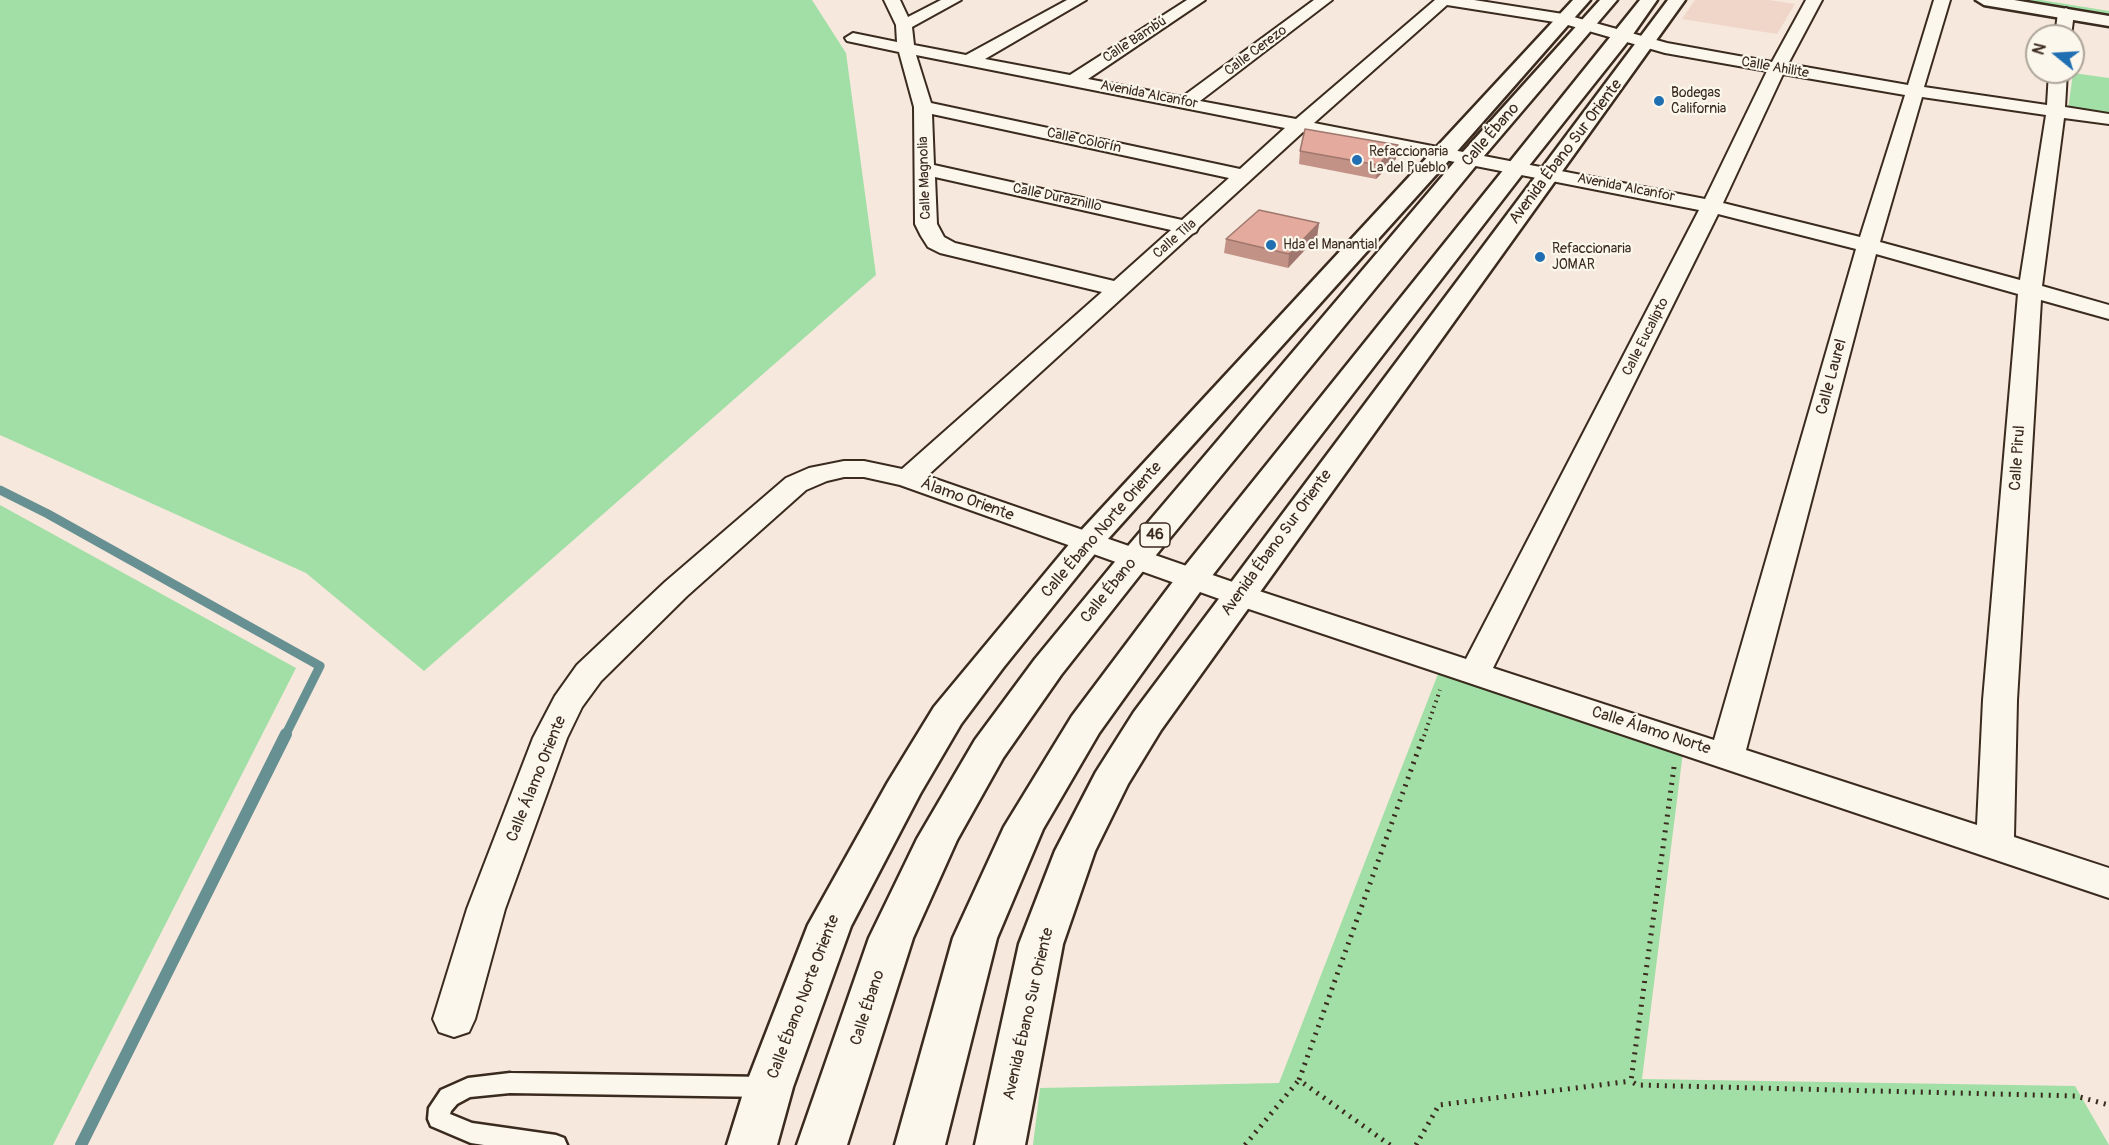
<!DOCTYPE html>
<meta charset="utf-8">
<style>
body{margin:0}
#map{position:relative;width:2109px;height:1145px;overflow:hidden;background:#f6e8dc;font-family:Pangolin,sans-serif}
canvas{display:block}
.north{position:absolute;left:2025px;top:24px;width:60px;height:60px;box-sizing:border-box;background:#fbf7ec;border:2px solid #aea59a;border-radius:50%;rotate:288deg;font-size:16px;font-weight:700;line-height:24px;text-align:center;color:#3b2a1e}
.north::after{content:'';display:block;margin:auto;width:21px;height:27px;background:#1f6fb2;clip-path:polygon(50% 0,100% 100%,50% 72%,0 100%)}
</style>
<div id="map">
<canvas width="2109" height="1145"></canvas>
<div class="north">N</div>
</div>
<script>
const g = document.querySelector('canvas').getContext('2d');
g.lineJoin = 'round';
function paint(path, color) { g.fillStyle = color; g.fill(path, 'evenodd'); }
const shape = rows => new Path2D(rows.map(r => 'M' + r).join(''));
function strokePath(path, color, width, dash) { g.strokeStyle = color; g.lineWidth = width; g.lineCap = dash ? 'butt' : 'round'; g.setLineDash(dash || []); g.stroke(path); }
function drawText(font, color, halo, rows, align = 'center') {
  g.font = font + ' Pangolin,sans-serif'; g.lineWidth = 4.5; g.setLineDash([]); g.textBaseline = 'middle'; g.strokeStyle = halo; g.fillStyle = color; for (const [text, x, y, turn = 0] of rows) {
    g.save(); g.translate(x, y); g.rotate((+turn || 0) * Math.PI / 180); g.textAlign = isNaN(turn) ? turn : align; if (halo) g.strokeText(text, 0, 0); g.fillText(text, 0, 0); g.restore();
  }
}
paint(shape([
 [1695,0,1769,0,1795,4,1777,34,1682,19]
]), '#f0d5c9');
paint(shape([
 [0,0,812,0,846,53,876,275,424,671,306,573,0,435],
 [2009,0,2041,0,2109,11,2109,16],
 [2073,73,2109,78,2109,114,2068,110],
 [0,505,296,668,53,1145,0,1145],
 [1438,674,1683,752,1642,1079,2075,1086,2109,1145,1033,1145,1040,1088,1279,1083]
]), '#a1dfa6');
strokePath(shape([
 [0,490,48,514,320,666,285,736]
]), '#679092', 9);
strokePath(shape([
 [81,1145,286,734]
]), '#679092', 12);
const lane = shape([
 [510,1073,766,1077,774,1080,777,1087,774,1094,766,1097,510,1093,470,1097,457,1104,451,1111,450,1114,472,1123,556,1135,564,1138,567,1145,484,1145,471,1143,431,1126,428,1119,429,1108,441,1090,468,1078,510,1073]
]);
const street = shape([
 [884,0,900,0,908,17,941,0,961,0,912,27,914,45,966,55,1067,0,1086,0,985,59,1070,75,1187,0,1205,0,1088,79,1182,97,1314,0,1332,0,1200,101,1296,119,1435,0,1474,0,1563,14,1667,43,1772,62,1806,0,1822,0,1788,64,1908,85,1934,0,1950,0,1924,87,2047,105,2049,72,2067,72,2065,107,2109,114,2109,124,2064,118,2042,286,2109,305,2109,319,2041,300,2017,700,2014,837,2109,868,2109,898,1228,602,900,485,864,477,844,477,827,481,806,490,687,596,601,681,582,707,567,738,505,909,475,1019,469,1032,454,1037,439,1032,433,1019,467,909,533,738,555,696,577,665,665,582,786,478,809,468,844,461,864,461,902,469,1102,292,940,253,928,247,921,236,915,224,914,107,899,52,847,41,845,38,853,33,897,42,896,25,884,0],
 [1447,5,1561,23,1665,53,1767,71,1705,199,1314,123,1447,5],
 [916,55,1285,128,1240,169,931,103,916,55],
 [1783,74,1905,95,1860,237,1723,203,1783,74],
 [1922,97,2046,115,2020,280,1880,242,1922,97],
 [932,114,1229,178,1182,220,934,165,932,114],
 [1303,132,1699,210,1466,659,1250,588,927,476,1192,234,1196,232,1199,227,1303,132],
 [935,177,1171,230,1114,281,955,243,944,237,937,224,935,177],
 [1718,214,1856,249,1714,740,1493,668,1718,214],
 [1876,254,2018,294,1983,700,1977,825,1746,750,1876,254],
 [2066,8,2074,13,2071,36,2055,36,2058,13,2066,8]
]);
const secondary = shape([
 [1573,0,1590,0,1452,157,1098,550,1003,668,961,724,920,794,851,926,793,1087,777,1145,727,1145,745,1087,808,925,888,782,934,707,1076,536,1573,0],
 [1668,0,1685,0,1161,730,1128,784,1095,851,1063,944,1025,1145,975,1145,1019,944,1055,851,1096,772,1134,712,1668,0],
 [1976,0,2014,0,2109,16,2109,26,1984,5,1976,0]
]);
const primary = shape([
 [1600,0,1617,0,1478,163,1147,566,1061,675,1003,758,957,840,913,938,847,1145,797,1145,869,938,917,839,975,740,1035,659,1123,552,1462,153,1600,0],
 [1640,0,1657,0,1629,40,1524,172,1205,585,1099,733,1043,829,997,938,945,1145,895,1145,953,938,1004,827,1072,716,1181,571,1640,0]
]);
strokePath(lane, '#3b2a1e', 5);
strokePath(street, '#3b2a1e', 4);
strokePath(secondary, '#3b2a1e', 5);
strokePath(primary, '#3b2a1e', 5);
strokePath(shape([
 [1424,736,1440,690]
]), '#3b2a1e', 4, [1.5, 4.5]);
strokePath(shape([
 [1674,767,1631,1081,1637,1085,2076,1096,2109,1105],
 [1245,1145,1299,1080],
 [1390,1145,1299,1080,1424,734],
 [1416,1145,1439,1105,1631,1081]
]), '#3b2a1e', 5, [2, 6]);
paint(lane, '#fbf7ec');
paint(street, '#fbf7ec');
paint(secondary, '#fbf7ec');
paint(primary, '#fbf7ec');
paint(shape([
 [1300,151,1396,159,1376,179,1299,164],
 [1319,223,1317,237,1288,268,1224,253,1226,239]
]), '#c39287');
paint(shape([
 [1398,145,1396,159,1376,179,1378,165],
 [1319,223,1317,237,1288,268,1289,254]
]), '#9f776e');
const building = shape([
 [1305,129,1398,145,1378,165,1300,151,1305,129],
 [1259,210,1319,223,1289,254,1226,239,1259,210]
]);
paint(building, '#e3aa9d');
strokePath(building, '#9f776e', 1.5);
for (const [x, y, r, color] of [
 [1659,101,6,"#1f6fb2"],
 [1357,160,6,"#1f6fb2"],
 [1271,245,6,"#1f6fb2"],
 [1540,257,6,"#1f6fb2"]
]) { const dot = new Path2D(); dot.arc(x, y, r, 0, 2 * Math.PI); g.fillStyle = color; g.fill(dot); strokePath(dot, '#fbf7ec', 2); }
drawText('14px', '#3b2a1e', '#fbf7ec', [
 ["Calle Bambú",1135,40,-33],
 ["Calle Cerezo",1256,51,-37],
 ["Calle Ahilite",1775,68,10],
 ["Avenida Alcanfor",1149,95,11],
 ["Calle Colorín",1084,141,12],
 ["Calle Magnolia",925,178,-92],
 ["Avenida Alcanfor",1626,188,11],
 ["Calle Duraznillo",1057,198,12],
 ["Calle Tila",1175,239,-41],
 ["Calle Eucalipto",1646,337,-63]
]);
drawText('14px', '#3b2a1e', '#fbf7ec', [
 ["Bodegas",1671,93],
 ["California",1671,109],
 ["Refaccionaria",1369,152],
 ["La del Pueblo",1369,168],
 ["Hda el Manantial",1283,245],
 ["Refaccionaria",1552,249],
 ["JOMAR",1552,265]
], 'left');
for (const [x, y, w] of [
 [1155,535,30]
]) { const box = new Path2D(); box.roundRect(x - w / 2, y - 12, w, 24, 4.5); g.fillStyle = '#fbf7ec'; g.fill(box); strokePath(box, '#3b2a1e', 1.5); }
drawText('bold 15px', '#3b2a1e', null, [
 ["46",1155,535]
]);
drawText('16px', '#3b2a1e', '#fbf7ec', [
 ["Calle Ébano",1491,135,-49],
 ["Avenida Ébano Sur Oriente",1566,152,-53],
 ["Calle Laurel",1832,377,-75],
 ["Calle Pirul",2018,458,-86],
 ["Álamo Oriente",967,500,20],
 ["Calle Ébano Norte Oriente",1102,530,-49],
 ["Avenida Ébano Sur Oriente",1277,543,-54],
 ["Calle Ébano",1109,591,-51],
 ["Calle Álamo Norte",1651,731,18],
 ["Calle Álamo Oriente",537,779,-68],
 ["Calle Ébano Norte Oriente",804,997,-69],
 ["Calle Ébano",868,1008,-72],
 ["Avenida Ébano Sur Oriente",1029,1014,-77]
]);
</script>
